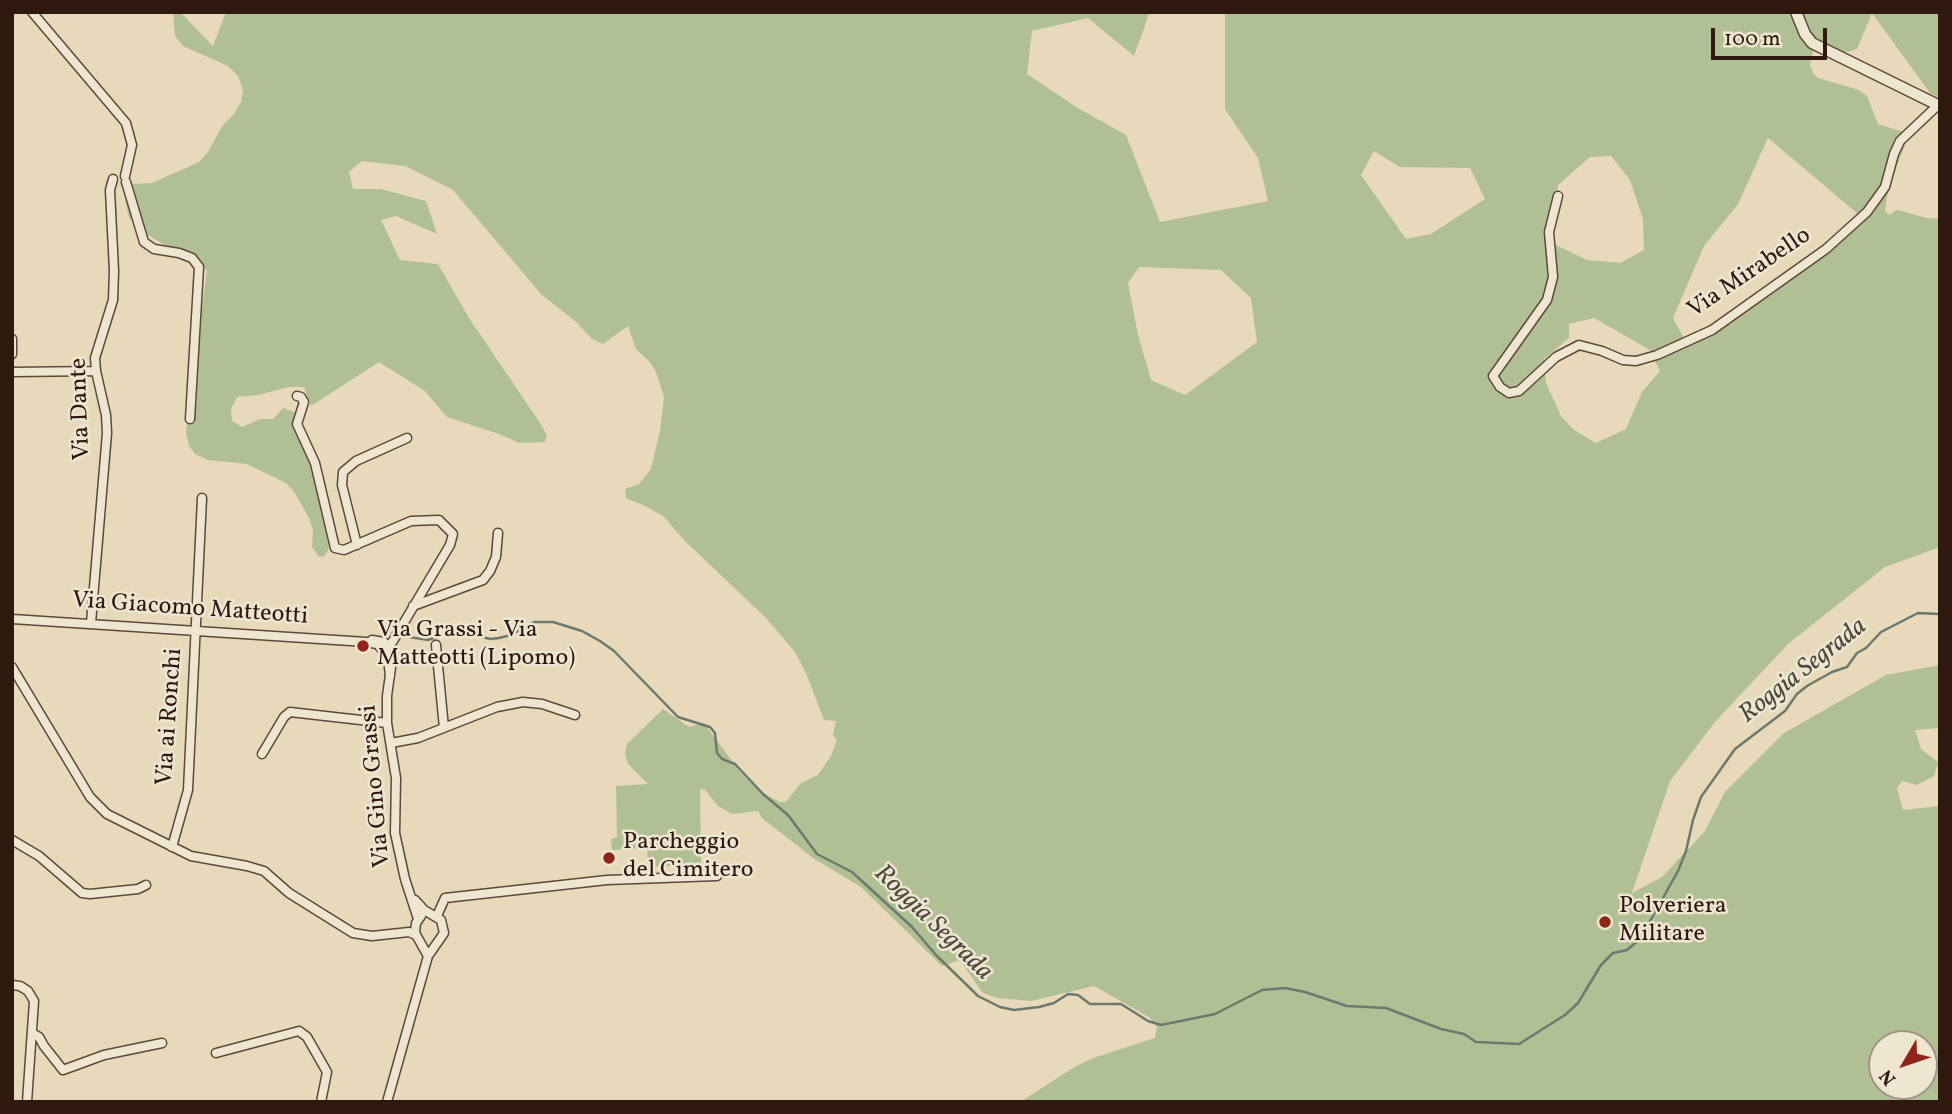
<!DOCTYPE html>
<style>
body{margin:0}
#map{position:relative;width:1952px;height:1114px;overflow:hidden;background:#e7d9ba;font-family:Vollkorn,serif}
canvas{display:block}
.frame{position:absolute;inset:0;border:14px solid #2f180e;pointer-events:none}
.north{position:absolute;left:1868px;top:1030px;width:70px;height:70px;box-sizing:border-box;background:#efe6d2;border:2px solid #a29484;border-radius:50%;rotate:231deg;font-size:19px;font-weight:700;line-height:28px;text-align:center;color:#2f180e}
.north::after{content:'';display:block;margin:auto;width:24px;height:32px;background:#8f2418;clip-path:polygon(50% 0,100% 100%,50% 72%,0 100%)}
.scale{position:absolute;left:1711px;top:28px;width:116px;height:32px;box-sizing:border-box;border:4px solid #2f180e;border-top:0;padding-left:9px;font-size:21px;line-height:24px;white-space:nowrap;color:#2f180e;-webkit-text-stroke:5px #efe6d2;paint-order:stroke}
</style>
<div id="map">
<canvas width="1952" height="1114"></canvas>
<div class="frame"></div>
<div class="north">N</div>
<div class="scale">100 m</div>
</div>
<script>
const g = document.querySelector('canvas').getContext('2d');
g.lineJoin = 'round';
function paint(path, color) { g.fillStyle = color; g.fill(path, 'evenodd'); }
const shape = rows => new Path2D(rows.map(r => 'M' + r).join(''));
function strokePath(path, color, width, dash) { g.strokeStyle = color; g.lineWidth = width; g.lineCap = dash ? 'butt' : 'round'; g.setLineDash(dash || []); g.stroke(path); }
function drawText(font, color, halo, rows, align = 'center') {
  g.font = font + ' Vollkorn,serif'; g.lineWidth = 5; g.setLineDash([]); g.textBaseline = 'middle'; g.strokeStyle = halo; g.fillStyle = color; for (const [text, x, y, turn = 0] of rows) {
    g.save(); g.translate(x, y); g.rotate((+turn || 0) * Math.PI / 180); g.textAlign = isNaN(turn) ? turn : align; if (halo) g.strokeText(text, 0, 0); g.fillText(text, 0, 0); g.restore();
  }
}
paint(shape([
 [173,12,180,12,213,46,226,12,1154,12,1149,14,1134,56,1088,18,1032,31,1027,74,1076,107,1126,135,1160,222,1268,201,1258,158,1225,109,1225,12,1940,12,1940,98,1930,93,1872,13,1857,49,1840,54,1819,44,1813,52,1810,65,1813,73,1818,78,1859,90,1867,96,1878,124,1907,133,1908,137,1906,143,1889,184,1885,211,1889,215,1897,210,1927,218,1940,219,1940,547,1885,567,1788,644,1715,722,1670,781,1632,893,1662,877,1705,831,1725,792,1784,733,1886,675,1940,665,1940,728,1915,730,1921,749,1938,762,1934,776,1917,785,1902,781,1897,788,1903,810,1940,806,1940,1102,1020,1102,1076,1066,1093,1058,1155,1038,1157,1027,1149,1017,1094,986,1031,1001,997,998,986,994,982,992,960,960,942,966,861,887,813,858,762,818,758,811,732,814,718,806,705,790,700,789,701,865,648,867,647,848,612,850,611,839,617,837,616,786,648,784,628,764,625,754,627,744,663,709,689,727,704,723,741,773,766,795,780,802,786,802,801,783,818,775,831,756,837,740,833,735,836,721,824,720,806,673,795,652,766,618,686,542,663,516,645,506,626,498,625,489,639,484,651,469,660,431,664,397,656,372,650,362,636,349,628,326,603,344,591,338,576,322,541,294,453,190,405,166,362,161,349,172,353,189,381,189,426,201,437,234,396,216,381,220,400,260,438,264,469,318,540,423,547,435,545,442,519,443,499,434,447,417,425,391,379,362,311,406,304,387,289,387,258,395,237,397,231,409,232,421,242,427,260,419,273,419,283,408,305,416,298,430,313,458,329,548,324,557,318,556,312,547,313,530,309,518,295,493,286,483,247,464,208,460,195,454,189,446,186,432,207,270,148,235,129,218,125,199,133,184,152,183,199,162,208,152,223,125,234,114,241,102,243,90,238,76,228,66,183,46,175,36],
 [1768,138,1864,219,1687,344,1673,318,1704,246,1738,204],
 [1374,151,1400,167,1470,168,1485,199,1431,234,1406,239,1361,175],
 [1611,156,1630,180,1643,219,1644,250,1620,263,1587,260,1552,243,1558,185,1590,157],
 [1139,267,1221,270,1251,298,1257,342,1185,395,1151,380,1138,335,1128,283],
 [1594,318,1650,350,1660,371,1642,392,1626,429,1596,443,1574,430,1561,416,1546,383,1544,359,1569,338,1569,324],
 [1882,1044,1924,1044,1924,1086,1882,1086]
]), '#b1c094');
strokePath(shape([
 [403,636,428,640,456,630,490,639,499,638,511,635,534,622,553,622,582,631,600,641,614,651,678,717,710,727,715,733,717,753,722,759,735,764,763,794,788,815,817,854,852,872,912,927,936,955,978,996,1000,1007,1014,1010,1039,1007,1054,1003,1068,994,1078,995,1090,1004,1121,1004,1148,1021,1161,1025,1215,1014,1262,990,1285,988,1305,992,1347,1006,1386,1008,1441,1029,1464,1034,1476,1042,1519,1044,1565,1015,1578,1003,1601,965,1613,953,1627,950,1640,939,1678,871,1686,851,1693,820,1701,797,1735,749,1785,711,1797,694,1807,686,1832,672,1847,667,1857,653,1866,648,1881,632,1918,613,1940,614]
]), '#6d796f', 2.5);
const minor = shape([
 [32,12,126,123,132,145,125,176],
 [126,182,144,242,154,249,179,253,192,258,199,267,190,419],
 [1558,196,1549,232,1553,277,1547,300,1493,376,1500,387,1509,393,1519,391,1556,357,1579,345,1602,351,1623,360,1636,361,1657,355,1712,330,1826,249,1867,212,1885,187,1894,154,1900,141,1937,106],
 [12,339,12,354],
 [12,372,96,371],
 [297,396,301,397,304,402,297,424,315,463,335,548,344,550,411,521,439,520,453,534,450,545,393,641,384,651],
 [357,545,342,485,343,472,356,461,407,438],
 [413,606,483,580,490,571,496,557,498,533],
 [12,619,366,642,377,644,384,651,388,659,390,676],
 [91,623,107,433,106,415,96,371,95,358,113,300,114,271,110,190,113,179],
 [372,640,384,642,393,653,387,696,387,723,396,778,395,833,405,879,418,919],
 [436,645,444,728],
 [12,667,90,797,107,814,191,856,247,866,264,871,289,893,353,933,372,936,409,932,416,935],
 [391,743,418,738,497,707,523,702,542,704,575,715],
 [262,754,284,717,290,712,387,723],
 [12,840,39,856,82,893,90,894,138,889,146,885],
 [172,847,188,790,202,498],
 [421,916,416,923,415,933,428,956],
 [437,916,445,898,607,880,717,876],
 [12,985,20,986,28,991,34,1001,27,1102],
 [32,1033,39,1037,44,1046,63,1070,104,1055,162,1043],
 [216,1053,299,1031,307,1037,327,1072,321,1102],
 [387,1102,428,956,444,933,441,920,424,910,415,900]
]);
const tertiary = shape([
 [1796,12,1805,34,1812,43,1940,106]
]);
strokePath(minor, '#5d4839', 11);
strokePath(tertiary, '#5d4839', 13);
strokePath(minor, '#efe6d2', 8);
strokePath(tertiary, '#efe6d2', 10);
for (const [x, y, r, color] of [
 [363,646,7,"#8f2418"],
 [609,858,7,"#8f2418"],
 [1605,922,7,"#8f2418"]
]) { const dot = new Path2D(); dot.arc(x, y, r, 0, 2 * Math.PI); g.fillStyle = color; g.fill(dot); strokePath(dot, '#efe6d2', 2.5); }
drawText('24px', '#2f180e', '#efe6d2', [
 ["Via Mirabello",1750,274,-34],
 ["Via Dante",82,409,-92],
 ["Via Giacomo Matteotti",190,610,4],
 ["Via ai Ronchi",171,717,-86],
 ["Via Gino Grassi",377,786,-95]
]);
drawText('24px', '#2f180e', '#efe6d2', [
 ["Via Grassi - Via",377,632],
 ["Matteotti (Lipomo)",377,660],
 ["Parcheggio",623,844],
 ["del Cimitero",623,872],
 ["Polveriera",1619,908],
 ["Militare",1619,936]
], 'left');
drawText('italic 26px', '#4e493e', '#efe6d2', [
 ["Roggia Segrada",1804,672,-38],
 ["Roggia Segrada",932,924,44]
]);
</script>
